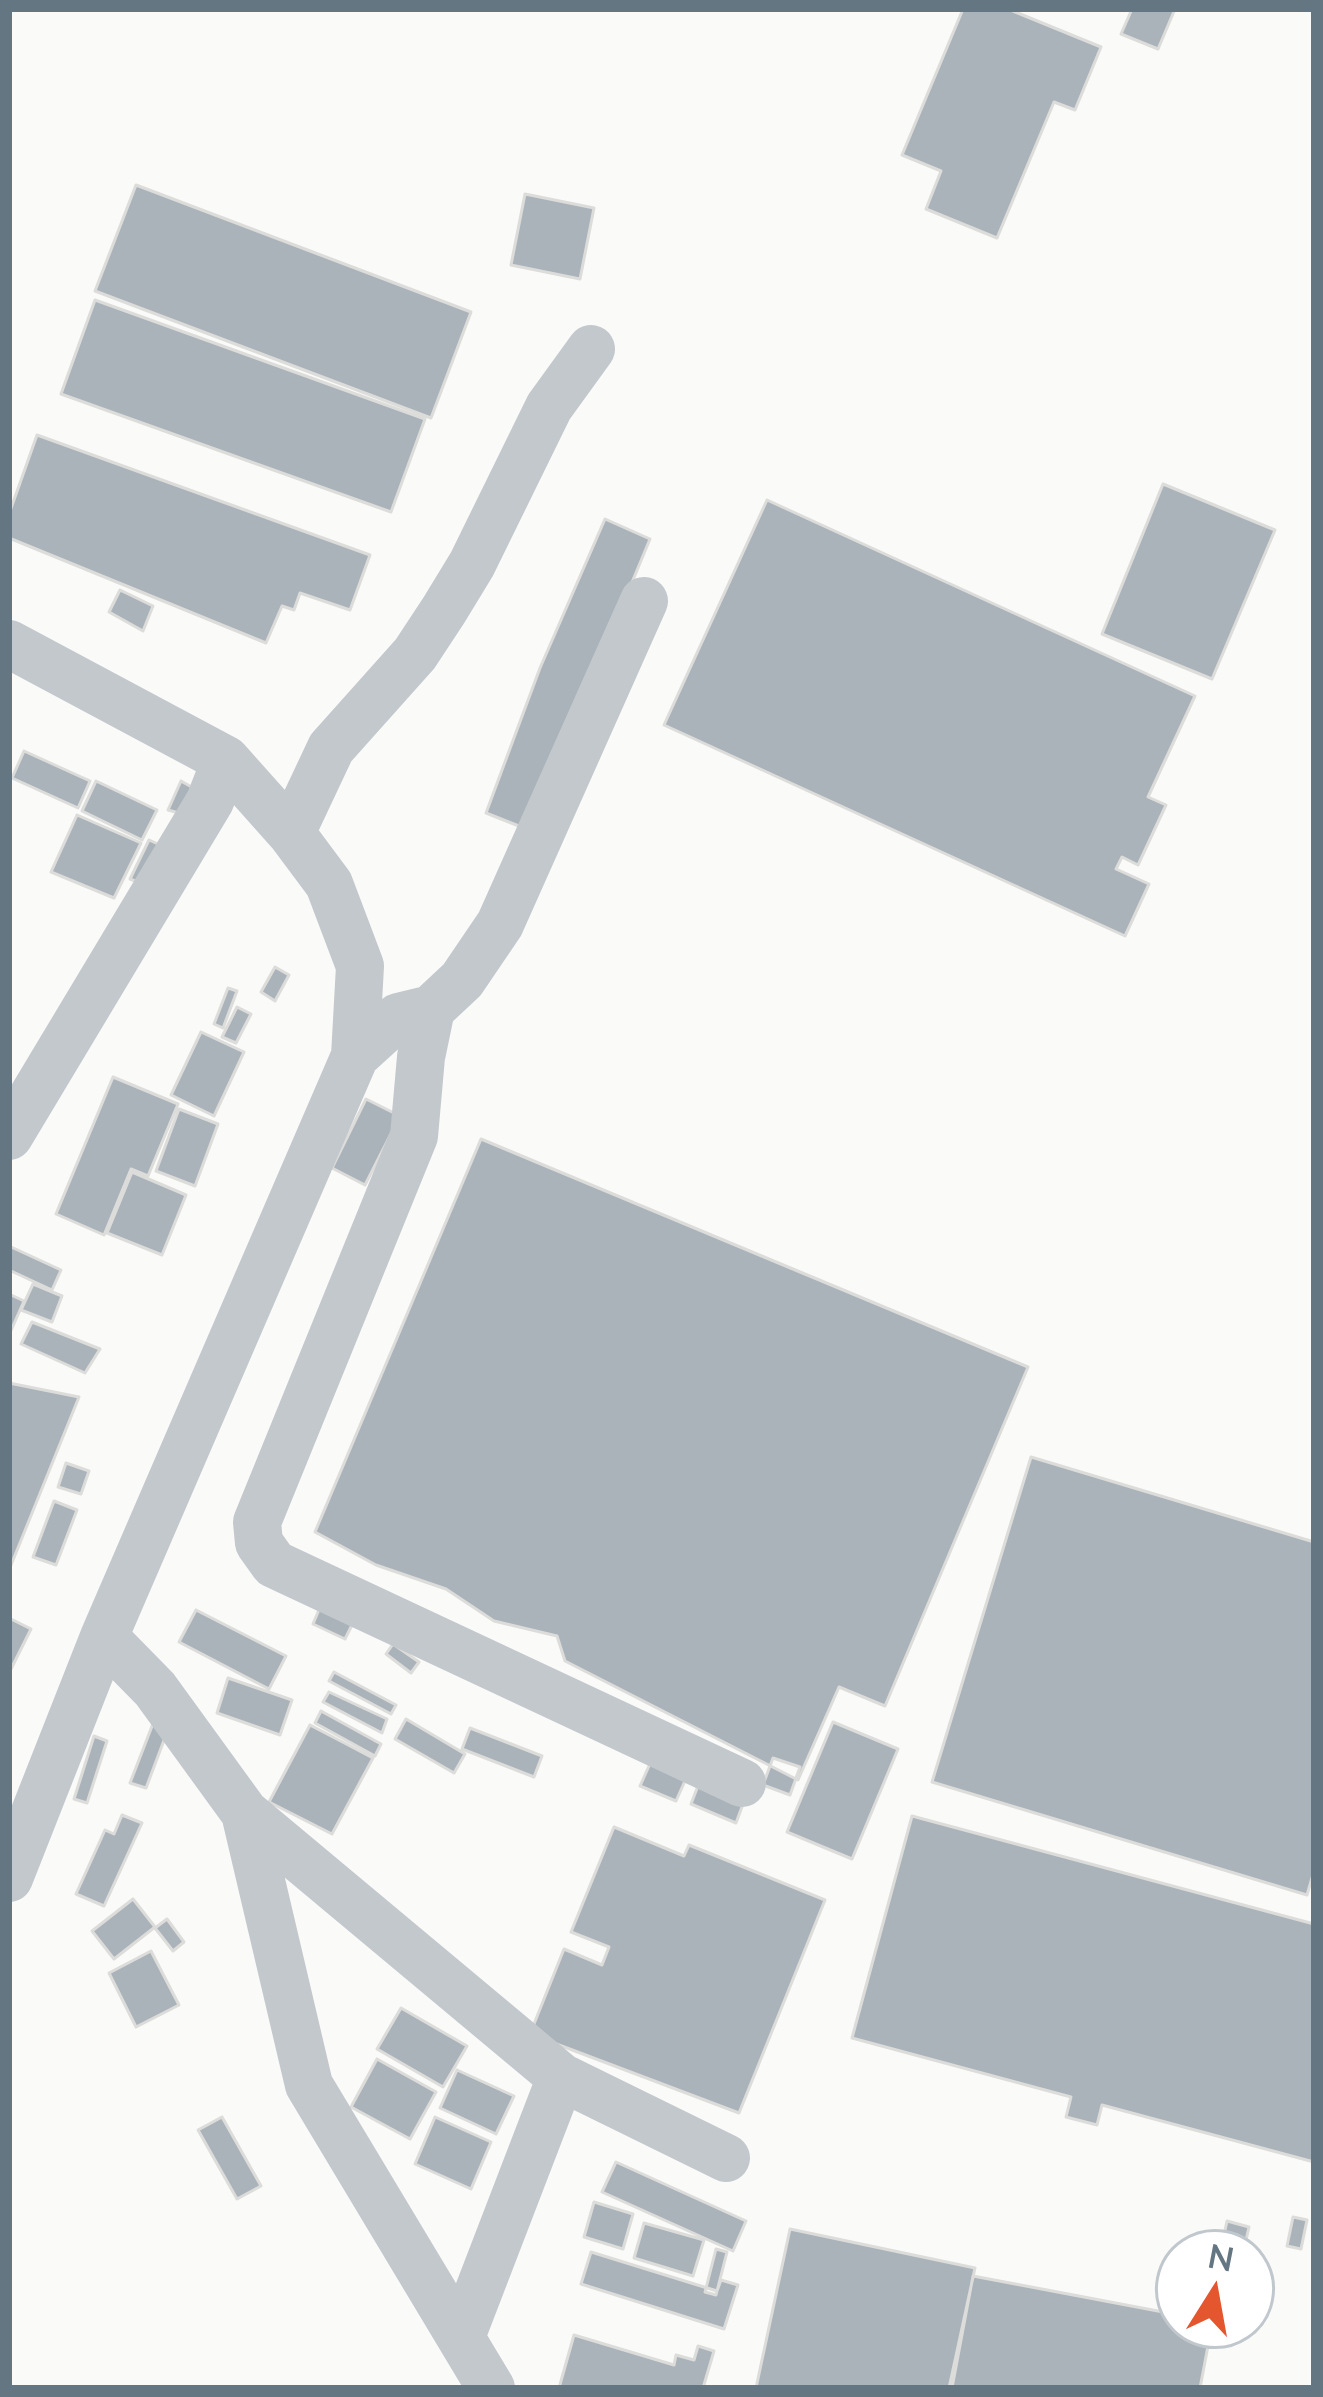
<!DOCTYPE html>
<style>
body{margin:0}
#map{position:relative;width:1323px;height:2397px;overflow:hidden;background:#fafaf8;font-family:Lato,sans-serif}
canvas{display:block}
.frame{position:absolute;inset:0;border:12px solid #657683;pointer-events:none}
.north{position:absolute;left:1155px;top:2229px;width:120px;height:120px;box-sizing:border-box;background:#fff;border:3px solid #c1c8cd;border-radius:50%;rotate:11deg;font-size:33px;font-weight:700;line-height:48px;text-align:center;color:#657683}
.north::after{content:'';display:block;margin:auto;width:42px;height:54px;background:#e4572e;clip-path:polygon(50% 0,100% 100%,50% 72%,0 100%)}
</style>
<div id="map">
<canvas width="1323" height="2397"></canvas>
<div class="frame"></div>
<div class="north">N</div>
</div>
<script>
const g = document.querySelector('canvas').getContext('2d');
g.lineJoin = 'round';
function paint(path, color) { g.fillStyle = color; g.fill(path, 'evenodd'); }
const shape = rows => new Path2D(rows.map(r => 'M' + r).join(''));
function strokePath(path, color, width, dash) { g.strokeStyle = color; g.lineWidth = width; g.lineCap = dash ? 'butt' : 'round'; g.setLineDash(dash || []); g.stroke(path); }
const building = shape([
 [963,9,1008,9,1101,47,1075,110,1054,102,997,238,926,209,941,171,902,155,963,9],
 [1132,9,1175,9,1158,49,1121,34,1132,9],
 [136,185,471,312,431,418,95,291,136,185],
 [525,194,594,208,580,279,511,265,525,194],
 [95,300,425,419,391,512,61,394,95,300],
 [37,435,370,555,350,610,300,593,294,610,282,606,266,643,9,538,9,514,37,435],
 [1163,484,1275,530,1212,679,1102,634,1163,484],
 [767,500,1195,696,1148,797,1166,805,1138,865,1122,857,1116,869,1149,884,1125,936,664,725,767,500],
 [605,519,650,539,529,830,486,813,540,668,605,519],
 [120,590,153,606,143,631,109,612,120,590],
 [24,751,90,781,78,808,12,778,24,751],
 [96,781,157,810,142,840,82,811,96,781],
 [181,781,197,790,186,815,168,810,181,781],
 [77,815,141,843,114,898,51,872,77,815],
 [149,840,167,848,150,887,130,879,149,840],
 [275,967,289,975,275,1001,261,992,275,967],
 [228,988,237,991,223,1028,214,1024,228,988],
 [237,1007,251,1014,236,1043,222,1037,237,1007],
 [201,1032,244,1052,214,1116,171,1095,201,1032],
 [113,1077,178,1104,148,1176,131,1169,104,1235,56,1214,113,1077],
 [366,1099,400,1116,365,1185,332,1168,366,1099],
 [179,1109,218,1124,195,1186,156,1171,179,1109],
 [481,1139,1028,1367,885,1706,839,1687,798,1780,565,1661,557,1636,494,1621,446,1589,376,1565,315,1532,481,1139],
 [132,1172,186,1195,162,1255,107,1233,132,1172],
 [9,1246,61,1270,52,1290,9,1270,9,1246],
 [33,1284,62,1296,52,1322,21,1310,33,1284],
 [9,1294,24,1301,9,1335,9,1294],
 [32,1322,100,1349,85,1373,21,1344,32,1322],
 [9,1383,79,1397,9,1570,9,1383],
 [1031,1457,1314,1542,1314,1871,1307,1895,932,1782,1031,1457],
 [66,1463,89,1471,81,1494,58,1487,66,1463],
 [54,1501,77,1510,56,1565,33,1557,54,1501],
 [321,1605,354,1621,345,1639,313,1624,321,1605],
 [196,1610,286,1656,269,1689,179,1642,196,1610],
 [9,1618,31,1629,9,1673,9,1618],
 [393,1644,419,1662,411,1673,386,1654,393,1644],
 [334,1672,396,1705,391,1714,329,1681,334,1672],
 [228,1678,292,1700,280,1735,217,1713,228,1678],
 [329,1692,387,1719,382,1733,323,1702,329,1692],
 [321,1711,381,1744,375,1756,315,1723,321,1711],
 [406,1719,465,1754,454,1773,395,1739,406,1719],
 [154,1721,169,1727,146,1788,130,1783,154,1721],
 [833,1722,898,1749,852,1859,787,1832,833,1722],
 [310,1725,373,1758,332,1834,269,1802,310,1725],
 [470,1728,542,1756,534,1777,462,1749,470,1728],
 [94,1736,107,1741,87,1803,74,1799,94,1736],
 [653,1757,688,1774,676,1801,640,1786,653,1757],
 [773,1758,800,1767,790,1795,763,1785,773,1758],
 [701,1778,746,1796,736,1823,691,1804,701,1778],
 [122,1815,142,1823,104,1906,76,1894,105,1830,114,1834,122,1815],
 [912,1816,1314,1924,1314,2162,1102,2105,1097,2125,1066,2117,1071,2097,852,2038,912,1816],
 [614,1827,684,1856,689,1845,825,1900,739,2113,530,2034,564,1949,602,1965,609,1947,571,1932,614,1827],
 [133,1899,155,1927,114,1959,92,1931,133,1899],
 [167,1919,184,1942,173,1951,155,1928,167,1919],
 [151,1951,179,2005,136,2027,109,1973,151,1951],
 [401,2008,467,2046,443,2087,377,2049,401,2008],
 [377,2059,436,2092,410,2139,351,2107,377,2059],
 [457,2070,514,2096,496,2134,440,2108,457,2070],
 [222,2117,261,2186,237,2199,198,2130,222,2117],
 [435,2117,491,2142,471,2189,415,2164,435,2117],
 [616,2162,746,2221,733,2251,602,2192,616,2162],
 [594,2202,633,2214,623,2249,584,2237,594,2202],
 [1293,2217,1307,2220,1301,2249,1287,2246,1293,2217],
 [1227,2221,1249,2227,1244,2249,1222,2244,1227,2221],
 [644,2223,704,2240,693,2276,634,2258,644,2223],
 [790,2229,975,2268,949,2388,756,2388,790,2229],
 [716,2249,727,2252,716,2295,705,2292,716,2249],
 [591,2252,717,2291,721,2280,738,2285,724,2329,581,2284,591,2252],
 [973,2276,1179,2315,1179,2325,1212,2325,1200,2388,952,2388,973,2276],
 [574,2335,674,2365,676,2355,694,2360,698,2346,714,2351,703,2388,559,2388,574,2335]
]);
paint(building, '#aab3b9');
strokePath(building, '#dcdcda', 3);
strokePath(shape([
 [9,644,226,760,291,833],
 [431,1009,462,980,500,924,644,601],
 [355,1056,398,1017,431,1009,421,1057,414,1136,257,1522,259,1543,274,1564,742,1783],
 [9,1136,210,801,226,760],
 [104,1637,155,1689,245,1813,309,2085,491,2388],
 [245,1813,561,2077,726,2158],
 [9,1878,104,1637,355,1056,360,966,329,884,291,833,331,748,415,654,444,610,472,564,549,407,591,349],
 [461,2337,561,2077]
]), '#c3c8cc', 48);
</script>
